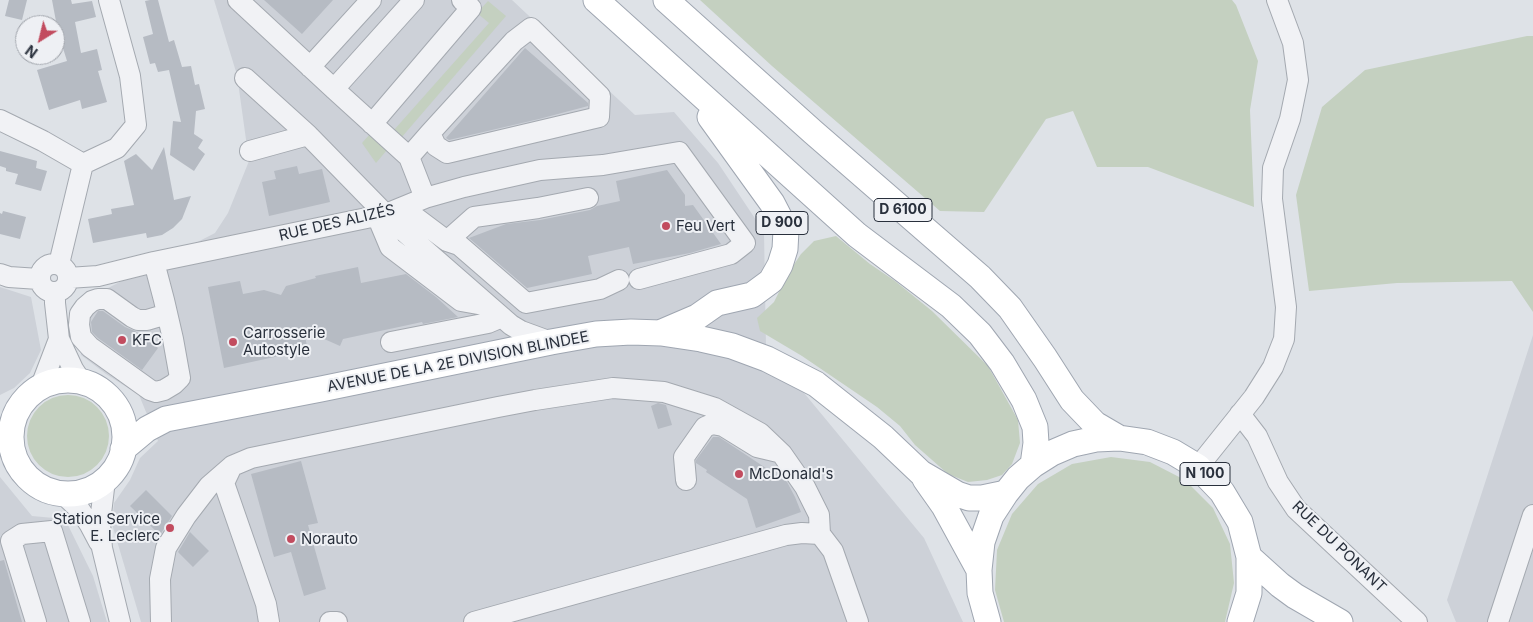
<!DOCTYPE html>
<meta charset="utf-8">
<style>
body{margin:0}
#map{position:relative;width:1533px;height:622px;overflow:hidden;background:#dee2e7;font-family:Inter,sans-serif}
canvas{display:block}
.north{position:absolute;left:15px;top:15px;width:50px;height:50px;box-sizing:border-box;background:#eef0f4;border:1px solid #9fa3aa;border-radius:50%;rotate:216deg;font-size:14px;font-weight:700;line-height:20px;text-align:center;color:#29303c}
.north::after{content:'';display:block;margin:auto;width:18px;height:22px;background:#c24c5f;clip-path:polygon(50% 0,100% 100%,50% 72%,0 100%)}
</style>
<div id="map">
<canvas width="1533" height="622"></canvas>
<div class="north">N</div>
</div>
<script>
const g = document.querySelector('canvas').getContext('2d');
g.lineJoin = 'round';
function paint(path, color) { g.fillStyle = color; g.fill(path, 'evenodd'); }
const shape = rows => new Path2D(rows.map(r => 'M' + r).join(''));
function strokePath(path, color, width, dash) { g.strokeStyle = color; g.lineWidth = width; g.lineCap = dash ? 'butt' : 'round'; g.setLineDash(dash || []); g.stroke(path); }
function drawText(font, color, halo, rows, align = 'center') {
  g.font = font + ' Inter,sans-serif'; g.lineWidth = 4; g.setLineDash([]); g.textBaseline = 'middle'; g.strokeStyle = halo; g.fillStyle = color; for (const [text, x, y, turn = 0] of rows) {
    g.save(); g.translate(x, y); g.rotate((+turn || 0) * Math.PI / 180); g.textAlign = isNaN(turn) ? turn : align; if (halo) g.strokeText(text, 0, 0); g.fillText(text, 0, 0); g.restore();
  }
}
paint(shape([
 [214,0,512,0,635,115,674,112,718,163,764,232,766,347,924,538,963,622,141,622,112,524,114,503,130,480,140,458,158,441,139,395,106,374,81,355,77,304,215,233,228,213,249,161,237,75],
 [0,287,31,297,41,350,30,373,14,388,0,395],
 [1533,335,1533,622,1456,622,1447,600],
 [0,477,32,516,65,519,93,576,107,622,0,622]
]), '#cdd1d8');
paint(shape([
 [700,0,1232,0,1236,5,1258,61,1250,110,1254,207,1148,167,1097,167,1073,111,1046,119,984,212,940,211,772,66],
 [488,1,506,16,401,138,394,130,489,23,477,13],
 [1527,36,1533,36,1533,312,1512,281,1397,283,1309,291,1296,195,1322,107,1365,70],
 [370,134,387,150,376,163,362,143],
 [836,236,870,264,895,281,932,311,988,366,1018,420,1020,443,1012,464,1002,475,987,480,968,482,948,474,915,445,900,426,877,407,802,356,760,331,757,318,774,302,789,272,801,254,814,241],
 '27 436a41 41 0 1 1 82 0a41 41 0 1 1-82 0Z',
 [1111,457,1150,462,1185,480,1213,508,1230,544,1234,583,1225,622,1004,622,995,590,997,550,1012,514,1038,484,1072,464]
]), '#c4d0c0');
paint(shape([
 [9,0,27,0,22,20,5,16],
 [52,0,71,0,72,4,92,1,96,17,75,22,81,53,97,49,102,70,98,71,107,102,82,109,80,100,49,110,37,70,67,61,58,32],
 [150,0,158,0,169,42,174,40,182,67,191,66,195,85,199,84,205,109,196,111,194,134,203,140,198,148,205,154,194,171,170,155,173,121,181,122,169,70,158,72,155,63,150,64,143,37,153,34,145,1],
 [264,0,333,0,302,34],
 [525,48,588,103,588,106,539,119,449,140,446,138],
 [164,147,174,200,191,196,182,219,173,228,162,235,147,238,146,233,93,243,88,219,112,214,111,209,134,205,124,161,136,154,152,170],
 [0,151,37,161,36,168,47,171,41,191,15,184,18,174,6,171,6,168,0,166],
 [297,166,299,174,322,169,330,202,269,216,262,182,276,179,274,171],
 [667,170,685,195,685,206,693,205,721,244,690,253,633,264,629,247,588,256,592,274,527,288,469,238,506,224,540,220,590,210,597,206,620,201,616,181],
 [3,211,26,217,20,239,0,234,0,213,2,214],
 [358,267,361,283,406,274,436,297,458,317,423,324,422,322,343,339,340,346,304,330,309,358,286,344,279,356,224,368,208,287,240,281,243,294,264,290,281,295,286,286,316,278,315,276],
 [98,311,103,311,125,327,135,331,158,348,142,370,98,338,92,332,91,322],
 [658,403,666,405,672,425,658,429,651,406],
 [713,437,719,437,787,482,795,497,801,512,756,528,747,499,706,472,707,470,696,463,696,460],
 [301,461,318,523,308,525,326,589,304,596,291,552,274,557,251,474],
 [146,490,172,516,160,535,130,506],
 [190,532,209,551,193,567,178,552],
 [4,560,22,622,0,622,0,561]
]), '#b6bbc3');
const minor = shape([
 [238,0,334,89,409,157],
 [310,67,371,0],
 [245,78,308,135,393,222,511,325,521,331,551,342],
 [334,89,414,0],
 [0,120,43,141,83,164],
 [372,124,471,8,462,0],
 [250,151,308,135],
 [425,198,409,157,430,133,514,41,531,28,600,96,599,117,447,153,436,146,430,133],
 [403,208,447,241,459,245,526,303,600,289,619,280],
 [377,216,390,247,461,301,489,306],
 [447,241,474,217,538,208,588,198],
 [154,262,164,300,173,339,180,378,174,384,164,390,156,392,150,390,90,347,81,337,79,325,80,314,85,307,92,301,98,299,107,299,132,317,138,320,147,320,167,314],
 '40 278a14 14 0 1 1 28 0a14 14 0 1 1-28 0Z',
 [59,264,83,164,117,148,136,125,130,76,109,0],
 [0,274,9,277,39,279],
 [68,278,98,276,154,262,386,214,425,198,464,187,540,170,603,165,679,152,745,243,731,254,639,279],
 [55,293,55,303,59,339,73,369,81,381],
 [391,342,488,323,502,317],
 [41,386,59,339],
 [1240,414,1257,436,1278,482,1296,509,1417,622],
 [232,466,224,483,266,604,269,622],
 [1198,467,1254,397,1273,367,1284,339,1286,307,1272,199,1273,168,1290,119,1298,80,1293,43,1277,0],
 [105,480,100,522,102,548,120,622],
 [686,480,684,457,705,427,712,424,723,426,757,447,778,452],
 [62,493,80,510,90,525,99,542],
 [36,622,11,541,22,534,52,531,80,622],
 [161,622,160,579,166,548,186,516,209,486,232,466,251,458,498,407,535,400,613,388,664,392,715,408,760,433,782,454,805,487,819,515,820,534,833,551,858,622],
 [330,622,337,622],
 [474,622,786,535,802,533,820,534],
 [1498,622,1533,515]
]);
const major = shape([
 [596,0,857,235,951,306,980,334,1002,363,1024,400,1035,427,1036,443,1033,465],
 [666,0,813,132,980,277,1010,308,1045,358,1072,400,1095,424,1119,438],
 [662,332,697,317,717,303,752,295,771,281,780,265,785,249,786,230,772,203,710,117],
 '11 437a57 57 0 1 1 114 0a57 57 0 1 1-114 0Z',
 [123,449,147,429,166,419,321,389,551,342,596,334,631,332,661,333,701,339,732,346,767,359,816,384,883,437,921,473,957,494,969,498,982,498,1006,493],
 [925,479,944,506,979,570],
 [1249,557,1280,585,1295,596,1340,622],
 [988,622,980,593,979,570,982,542,991,516,1006,493,1018,478,1033,465,1052,453,1073,444,1096,439,1119,438,1147,442,1173,452,1198,467,1222,492,1240,522,1249,557,1249,593,1240,622]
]);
strokePath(minor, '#a4a9b0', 22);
strokePath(major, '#9fa6b1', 27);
strokePath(minor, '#f1f2f5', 20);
strokePath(major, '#fff', 25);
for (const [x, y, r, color] of [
 [666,226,5,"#c24c5f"],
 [122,340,5,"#c24c5f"],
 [233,342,5,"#c24c5f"],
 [739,474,5,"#c24c5f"],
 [170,528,5,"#c24c5f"],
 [291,539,5,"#c24c5f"]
]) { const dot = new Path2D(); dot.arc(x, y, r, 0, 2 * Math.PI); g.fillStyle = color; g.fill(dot); strokePath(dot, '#eef0f4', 2); }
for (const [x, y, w] of [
 [903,210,58],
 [782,223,52],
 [1205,474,50]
]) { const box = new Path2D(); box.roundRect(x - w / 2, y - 11.5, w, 23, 4); g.fillStyle = '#eef0f4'; g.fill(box); strokePath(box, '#29303c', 1); }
drawText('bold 14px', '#29303c', null, [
 ["D 6100",903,210],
 ["D 900",782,223],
 ["N 100",1205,474]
]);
drawText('15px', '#29303c', '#eef0f4', [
 ["RUE DES ALIZÉS",337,223,-13],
 ["AVENUE DE LA 2E DIVISION BLINDEE",458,362,-11],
 ["RUE DU PONANT",1339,547,44]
]);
drawText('15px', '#29303c', '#eef0f4', [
 ["Feu Vert",676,226],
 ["Carrosserie",243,333],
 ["Autostyle",243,350],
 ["KFC",132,340],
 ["McDonald's",749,474],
 ["Station Service",160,519,"right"],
 ["E. Leclerc",160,536,"right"],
 ["Norauto",301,539]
], 'left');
</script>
